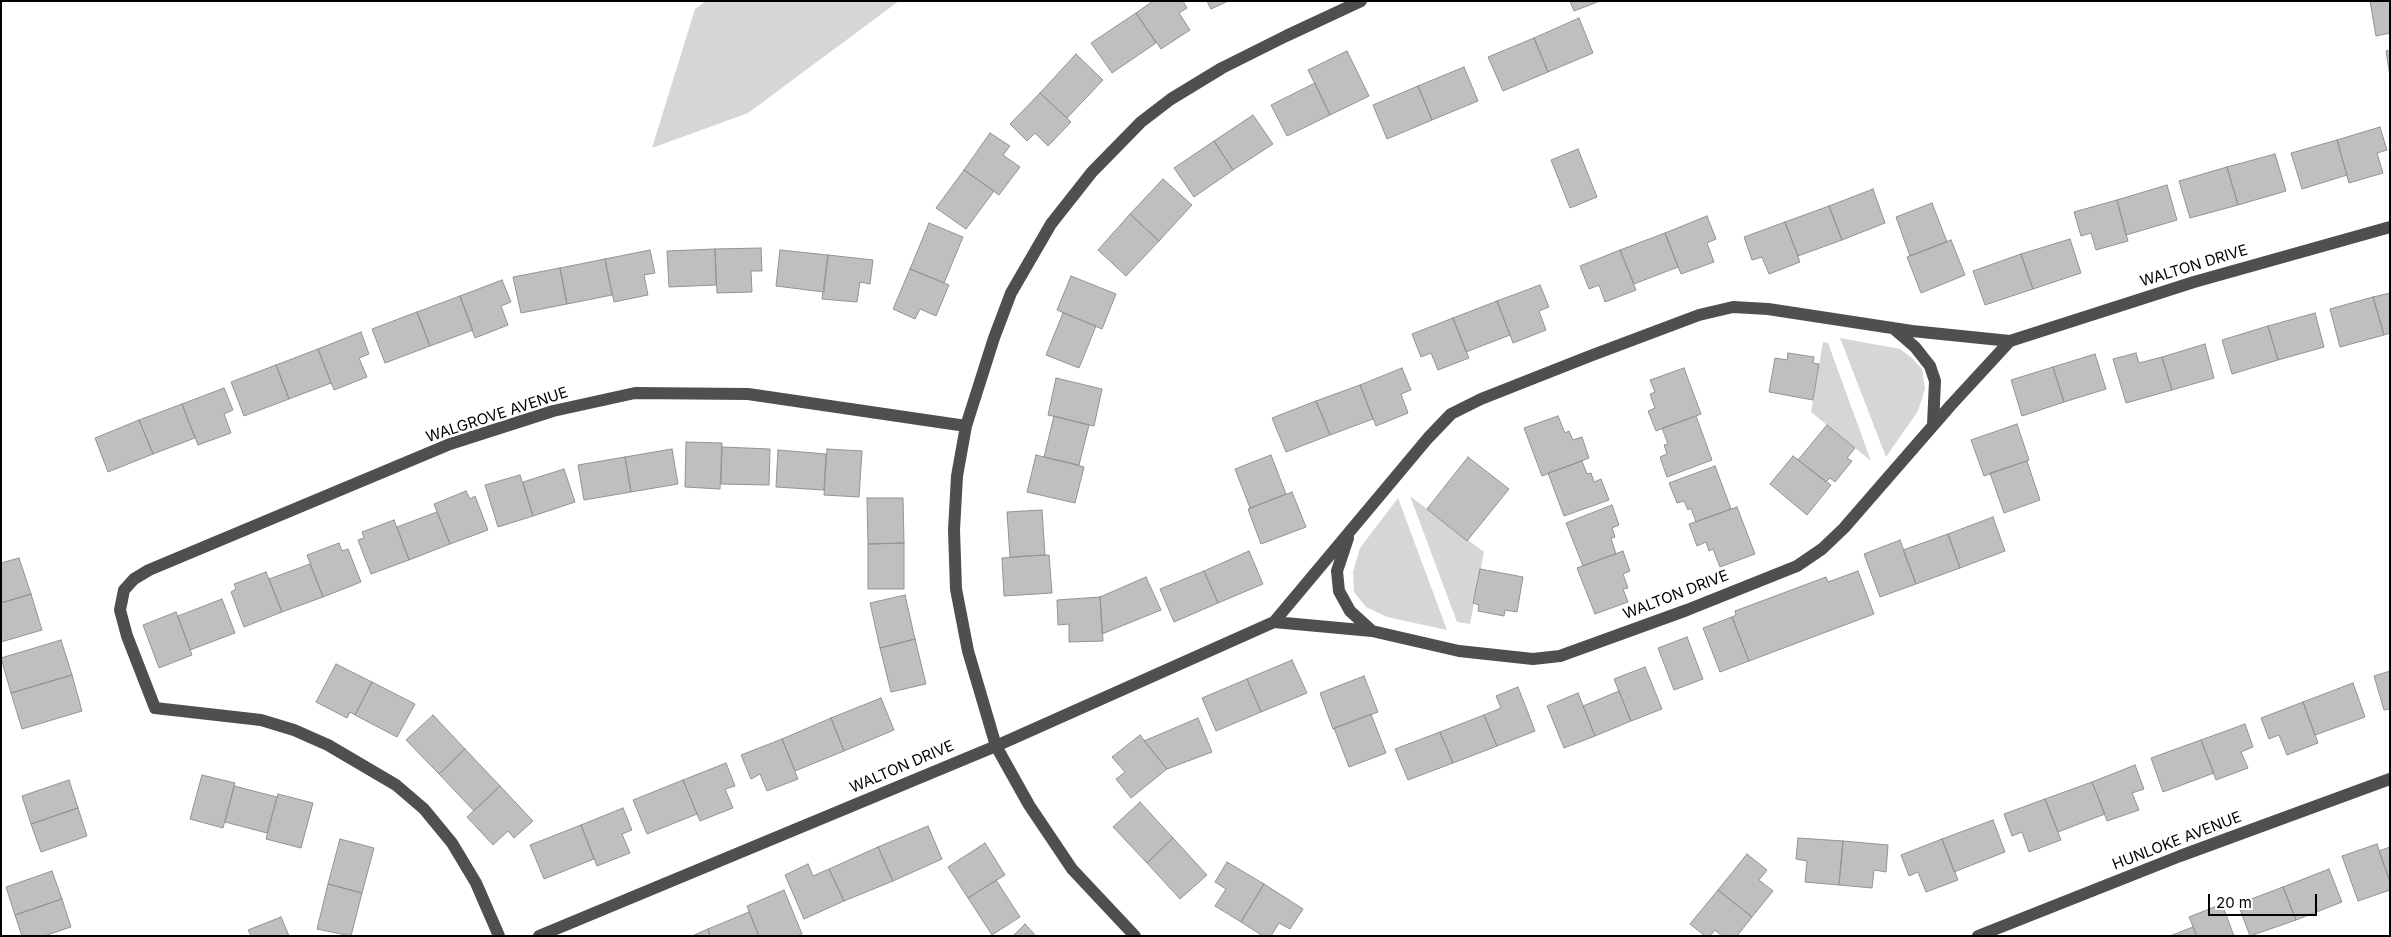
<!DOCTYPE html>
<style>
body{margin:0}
#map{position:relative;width:2391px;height:937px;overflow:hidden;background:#fff;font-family:Inter,sans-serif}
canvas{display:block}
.frame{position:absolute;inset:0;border:2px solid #000;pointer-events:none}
.scale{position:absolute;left:2208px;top:894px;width:109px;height:22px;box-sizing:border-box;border:2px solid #000;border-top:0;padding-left:6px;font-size:15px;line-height:18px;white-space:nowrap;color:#000;-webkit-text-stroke:4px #fff;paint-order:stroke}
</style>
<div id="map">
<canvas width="2391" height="937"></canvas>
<div class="frame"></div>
<div class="scale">20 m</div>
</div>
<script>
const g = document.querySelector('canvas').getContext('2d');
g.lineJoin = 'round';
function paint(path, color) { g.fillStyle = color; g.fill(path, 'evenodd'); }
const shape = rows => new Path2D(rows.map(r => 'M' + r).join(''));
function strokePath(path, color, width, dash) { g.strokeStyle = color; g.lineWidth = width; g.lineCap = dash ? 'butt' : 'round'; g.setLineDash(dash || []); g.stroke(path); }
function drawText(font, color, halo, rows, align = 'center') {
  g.font = font + ' Inter,sans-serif'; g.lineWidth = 5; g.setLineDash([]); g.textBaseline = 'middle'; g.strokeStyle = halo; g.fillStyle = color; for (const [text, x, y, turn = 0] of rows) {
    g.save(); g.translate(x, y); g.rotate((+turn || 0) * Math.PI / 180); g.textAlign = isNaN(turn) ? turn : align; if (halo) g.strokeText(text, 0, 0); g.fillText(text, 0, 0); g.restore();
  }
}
paint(shape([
 [706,1,899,1,748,113,652,148,695,9],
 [1840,338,1900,349,1912,358,1922,369,1925,389,1918,411,1886,457],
 [1823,342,1828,343,1871,461,1811,412],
 [1410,496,1484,552,1470,624,1457,622],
 [1398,498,1447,630,1387,617,1366,607,1354,592,1353,572,1360,548]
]), '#d6d6d6');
const building = shape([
 [1153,1,1183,1,1187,8,1179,13,1190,30,1161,49,1136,13,1153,1],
 [1207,1,1228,1,1211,9,1207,1],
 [1570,1,1600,1,1574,11,1570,1],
 [2370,1,2390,1,2390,33,2376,36,2370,1],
 [1136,13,1156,43,1112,73,1091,43,1136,13],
 [1579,18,1593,53,1548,72,1534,38,1579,18],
 [1534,38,1548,72,1503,91,1488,57,1534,38],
 [2390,50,2390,76,2386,51,2390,50],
 [1347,51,1369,96,1330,115,1308,70,1347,51],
 [1076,54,1103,80,1067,118,1040,93,1076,54],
 [1464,67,1478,101,1432,120,1418,86,1464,67],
 [1315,83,1330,115,1287,136,1271,105,1315,83],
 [1418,86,1432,120,1387,139,1373,105,1418,86],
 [1040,93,1071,122,1048,146,1035,133,1027,141,1010,124,1040,93],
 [1253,115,1273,144,1233,170,1214,141,1253,115],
 [2380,127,2387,150,2377,153,2383,173,2349,183,2337,140,2380,127],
 [990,133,1010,146,1003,155,1020,167,999,195,964,170,990,133],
 [2337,140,2347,175,2302,189,2291,153,2337,140],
 [1214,141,1233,170,1194,197,1174,168,1214,141],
 [1578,149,1597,197,1570,208,1551,160,1578,149],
 [2275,154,2286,191,2238,205,2227,167,2275,154],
 [2227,167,2238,205,2190,218,2179,181,2227,167],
 [964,170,994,191,966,229,936,208,964,170],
 [1163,179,1192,205,1159,241,1130,214,1163,179],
 [2167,185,2177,220,2126,235,2117,200,2167,185],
 [1873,189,1885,223,1842,240,1829,206,1873,189],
 [2117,200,2128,241,2096,250,2091,233,2081,236,2074,212,2117,200],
 [1932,203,1947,242,1910,256,1896,217,1932,203],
 [1829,206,1842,240,1798,256,1785,222,1829,206],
 [1130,214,1159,241,1126,276,1098,250,1130,214],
 [1707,216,1716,239,1707,243,1714,262,1681,274,1665,233,1707,216],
 [1785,222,1800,262,1769,274,1762,257,1752,260,1744,237,1785,222],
 [929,223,963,237,944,283,910,269,929,223],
 [1665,233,1678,267,1634,284,1620,250,1665,233],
 [2070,239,2081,273,2033,289,2021,254,2070,239],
 [1951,240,1965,275,1921,293,1907,257,1951,240],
 [761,248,762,271,751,271,752,292,717,293,715,249,761,248],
 [715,249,716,285,669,287,667,251,715,249],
 [650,250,655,273,644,275,648,295,614,302,605,259,650,250],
 [780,250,828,255,824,292,776,286,780,250],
 [1620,250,1636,290,1605,302,1599,285,1589,289,1580,266,1620,250],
 [2021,254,2033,289,1985,305,1973,271,2021,254],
 [828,255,873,260,870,284,860,282,857,302,822,299,828,255],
 [605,259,612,295,567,304,560,268,605,259],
 [560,268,567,304,521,313,513,277,560,268],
 [910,269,949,285,936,316,920,309,915,319,893,309,910,269],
 [1071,276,1116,294,1102,329,1057,310,1071,276],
 [502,280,511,302,501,306,508,325,475,338,460,296,502,280],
 [1540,285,1549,307,1539,311,1546,330,1513,343,1497,301,1540,285],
 [2390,293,2390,333,2384,335,2373,297,2390,293],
 [460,296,473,330,430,346,417,312,460,296],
 [2373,297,2384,335,2340,347,2330,309,2373,297],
 [1497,301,1510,335,1466,352,1453,318,1497,301],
 [417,312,430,346,385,363,372,329,417,312],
 [1063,313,1096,326,1079,368,1046,355,1063,313],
 [2315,313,2324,347,2278,360,2268,326,2315,313],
 [1453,318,1469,358,1438,370,1431,353,1421,357,1412,334,1453,318],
 [2268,326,2278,360,2232,374,2222,340,2268,326],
 [361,332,369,354,359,358,367,377,334,390,318,349,361,332],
 [2205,344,2214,378,2172,390,2162,357,2205,344],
 [318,349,331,383,289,399,276,365,318,349],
 [1788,353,1814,357,1813,363,1819,364,1813,400,1769,392,1775,358,1787,360,1788,353],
 [2136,353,2139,363,2162,357,2172,390,2126,403,2113,359,2136,353],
 [2095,354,2106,389,2064,402,2053,367,2095,354],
 [276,365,289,399,244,416,231,382,276,365],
 [2053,367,2064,402,2022,416,2011,380,2053,367],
 [1402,368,1411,390,1401,394,1408,413,1376,426,1360,385,1402,368],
 [1684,368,1701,414,1656,431,1648,411,1655,408,1650,394,1655,392,1650,380,1684,368],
 [1056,378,1102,389,1094,426,1048,415,1056,378],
 [1360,385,1373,419,1330,435,1316,401,1360,385],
 [224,388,233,410,224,414,231,433,198,445,182,404,224,388],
 [1316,401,1330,435,1286,452,1272,418,1316,401],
 [182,404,195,438,153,454,139,420,182,404],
 [1054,416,1089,425,1079,465,1044,457,1054,416],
 [1558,416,1565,433,1569,431,1573,440,1582,437,1589,458,1542,476,1524,428,1558,416],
 [1696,416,1712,460,1667,477,1660,457,1667,454,1664,445,1668,444,1662,428,1696,416],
 [139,420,153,454,108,472,95,438,139,420],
 [2017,424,2029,460,1984,476,1971,440,2017,424],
 [1827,425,1855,448,1847,458,1852,461,1835,482,1830,478,1826,482,1798,460,1827,425],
 [686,442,722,443,720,489,685,487,686,442],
 [722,447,770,449,769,485,721,484,722,447],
 [672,449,678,484,631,492,625,457,672,449],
 [827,449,862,451,859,497,824,495,827,449],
 [778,450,826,454,824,490,776,487,778,450],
 [1036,455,1084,467,1075,503,1027,492,1036,455],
 [1271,455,1286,494,1250,508,1235,469,1271,455],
 [1793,456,1831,485,1807,515,1770,484,1793,456],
 [625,457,631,492,584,500,578,465,625,457],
 [1468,457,1509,489,1467,541,1427,509,1468,457],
 [1582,461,1587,474,1591,473,1594,482,1601,479,1609,500,1564,516,1548,473,1582,461],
 [2027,461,2040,500,2004,513,1990,473,2027,461],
 [1715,466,1731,509,1696,522,1691,508,1688,510,1684,501,1677,503,1669,483,1715,466],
 [564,469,575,502,533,516,523,482,564,469],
 [520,475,533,516,498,527,485,485,520,475],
 [466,491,470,499,475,496,488,530,450,544,434,504,466,491],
 [1292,492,1306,527,1261,544,1248,509,1292,492],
 [867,498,903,498,904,543,868,544,867,498],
 [1612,505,1619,525,1612,528,1615,537,1611,538,1616,554,1583,566,1566,523,1612,505],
 [1737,507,1755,554,1720,567,1713,549,1709,551,1706,542,1697,546,1689,524,1737,507],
 [1042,510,1045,555,1010,557,1007,512,1042,510],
 [437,512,450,544,409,560,397,527,437,512],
 [1993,517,2005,551,1960,568,1948,534,1993,517],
 [394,520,409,560,371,574,358,540,364,538,362,532,394,520],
 [1948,534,1960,568,1916,584,1903,550,1948,534],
 [1900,540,1916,584,1880,597,1864,554,1900,540],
 [339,543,342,551,348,549,361,582,323,597,307,555,339,543],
 [904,543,904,589,868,589,868,544,904,543],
 [1249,551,1263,584,1218,603,1204,571,1249,551],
 [1623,551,1630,571,1623,574,1628,588,1623,589,1628,602,1595,614,1577,568,1623,551],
 [1045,555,1049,555,1052,593,1004,596,1002,558,1045,555],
 [19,558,31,594,1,603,1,563,19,558],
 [310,564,323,597,282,612,269,579,310,564],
 [1480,569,1523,577,1517,612,1505,610,1504,616,1478,611,1479,605,1473,603,1480,569],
 [1204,571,1218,603,1174,622,1160,589,1204,571],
 [1858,571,1874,614,1749,661,1732,617,1736,615,1735,611,1826,577,1828,582,1858,571],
 [266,572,282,612,244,627,231,592,236,589,234,584,266,572],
 [1146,577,1161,610,1102,634,1100,597,1146,577],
 [31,594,42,630,1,642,1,603,31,594],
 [905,595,915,639,880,648,870,603,905,595],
 [1100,597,1103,641,1069,642,1069,624,1058,625,1057,600,1100,597],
 [222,599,235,633,190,650,178,616,222,599],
 [176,612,192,655,159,668,143,625,176,612],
 [1732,617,1749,661,1720,672,1703,628,1732,617],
 [1687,637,1703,679,1674,690,1658,648,1687,637],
 [915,639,926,684,891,692,880,648,915,639],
 [61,640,72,675,11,693,1,658,61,640],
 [1292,660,1307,693,1261,712,1247,679,1292,660],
 [336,664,372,682,355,715,350,712,347,718,316,702,336,664],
 [1645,667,1662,709,1631,721,1614,679,1645,667],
 [2390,671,2390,709,2384,710,2374,676,2390,671],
 [72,675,82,711,22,729,11,693,72,675],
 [1364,676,1378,712,1333,729,1320,693,1364,676],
 [1247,679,1261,712,1216,731,1202,698,1247,679],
 [372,682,415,704,397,737,355,715,372,682],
 [2353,683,2365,717,2315,735,2303,702,2353,683],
 [1518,687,1535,731,1497,746,1484,715,1501,708,1496,696,1518,687],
 [1619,691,1631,721,1595,736,1583,706,1619,691],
 [1578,693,1595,736,1564,748,1547,706,1578,693],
 [881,698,894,730,844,751,831,718,881,698],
 [2303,702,2318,743,2287,755,2279,735,2269,739,2261,718,2303,702],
 [1371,714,1386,753,1349,767,1334,728,1371,714],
 [433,715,465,749,439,774,406,740,433,715],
 [1484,715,1497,746,1453,763,1440,732,1484,715],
 [831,718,844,751,795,771,782,739,831,718],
 [1198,718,1212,752,1167,769,1144,741,1198,718],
 [2245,724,2253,747,2241,752,2248,768,2216,780,2201,740,2245,724],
 [1440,732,1453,763,1408,780,1395,749,1440,732],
 [1140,735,1167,769,1131,798,1116,779,1125,772,1112,757,1140,735],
 [782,739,798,779,767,791,760,774,751,779,741,755,782,739],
 [2201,740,2214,773,2163,792,2151,758,2201,740],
 [465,749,500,786,474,811,439,774,465,749],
 [726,763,735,786,725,789,733,808,700,821,683,780,726,763],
 [2135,765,2144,789,2132,793,2139,810,2107,821,2092,782,2135,765],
 [202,775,235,783,223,828,190,819,202,775],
 [69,780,78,808,31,824,22,796,69,780],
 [683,780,697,814,647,834,633,800,683,780],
 [2092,782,2105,814,2058,832,2045,799,2092,782],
 [234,786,277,797,267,833,225,822,234,786],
 [500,786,533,821,514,838,508,831,493,845,467,817,500,786],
 [278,794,313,803,301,848,266,839,278,794],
 [2045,799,2061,840,2029,852,2022,832,2012,836,2004,814,2045,799],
 [1140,802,1173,838,1147,863,1113,827,1140,802],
 [78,808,87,836,41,852,31,824,78,808],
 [623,808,632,830,622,834,630,853,597,866,581,825,623,808],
 [1993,820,2005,852,1954,872,1942,839,1993,820],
 [581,825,594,859,544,879,530,845,581,825],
 [928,826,942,859,893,881,878,847,928,826],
 [1173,838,1207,875,1180,899,1147,863,1173,838],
 [1798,838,1843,841,1839,885,1805,882,1807,861,1796,859,1798,838],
 [340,839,374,848,362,893,328,884,340,839],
 [1942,839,1958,880,1926,892,1918,872,1909,876,1901,855,1942,839],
 [1843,841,1888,845,1886,872,1874,870,1872,888,1839,885,1843,841],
 [985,843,1005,875,968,898,948,867,985,843],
 [2377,844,2390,882,2390,890,2358,901,2342,856,2377,844],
 [878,847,893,881,844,901,829,869,878,847],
 [2390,847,2390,882,2379,851,2390,847],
 [1747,854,1767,870,1759,880,1773,891,1752,917,1718,890,1747,854],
 [1227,862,1264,884,1241,922,1215,906,1226,889,1215,882,1227,862],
 [808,864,813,876,829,869,844,901,804,919,785,875,808,864],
 [2329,869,2342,902,2296,920,2283,887,2329,869],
 [52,871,62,899,15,915,6,887,52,871],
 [996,880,1020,917,992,935,968,898,996,880],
 [328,884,362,893,351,936,317,929,328,884],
 [1264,884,1303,909,1290,929,1279,923,1271,936,1263,936,1241,922,1264,884],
 [2283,887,2296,920,2250,936,2238,904,2283,887],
 [784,890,802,934,797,936,759,936,747,906,784,890],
 [1718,890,1752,917,1737,936,1722,936,1715,930,1710,936,1705,936,1690,924,1718,890],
 [62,899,71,927,44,936,22,936,15,915,62,899],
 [2222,904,2234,936,2197,936,2189,917,2222,904],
 [749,912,759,936,710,936,708,929,749,912],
 [281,917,289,936,251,936,248,930,281,917],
 [1025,924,1036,936,1013,936,1025,924],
 [2193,927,2197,936,2170,936,2193,927],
 [708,929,710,936,692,936,708,929]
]);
paint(building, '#bfbfbf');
strokePath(building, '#939393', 1);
strokePath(shape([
 [1893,328,1915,347,1930,366,1935,381,1933,425],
 [1348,538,1337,571,1339,591,1350,611,1372,631],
 [1274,622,1372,631,1459,651,1533,659,1560,656,1687,610,1797,566,1822,549,1844,528,1951,405,2010,341],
 [499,936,476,883,452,843,424,809,396,785,328,745,294,730,261,720,155,708,127,636,120,610,124,590,134,579,149,570,450,444,553,411,635,393,748,394,966,426],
 [539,936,996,746,1274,622,1428,438,1451,414,1481,399,1590,356,1699,315,1733,307,1768,309,1912,331,2010,341,2194,282,2390,227],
 [1135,936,1072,869,1029,805,996,746,968,651,956,589,954,530,957,476,966,426,994,338,1011,293,1051,224,1092,172,1141,122,1171,99,1222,68,1286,36,1361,1],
 [1978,936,2180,856,2390,779]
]), '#4f4f4f', 12);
drawText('15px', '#000', '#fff', [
 ["WALTON DRIVE",2194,266,-17],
 ["WALGROVE AVENUE",497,415,-18],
 ["WALTON DRIVE",1676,595,-21],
 ["WALTON DRIVE",902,767,-23],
 ["HUNLOKE AVENUE",2177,841,-21]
]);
</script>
